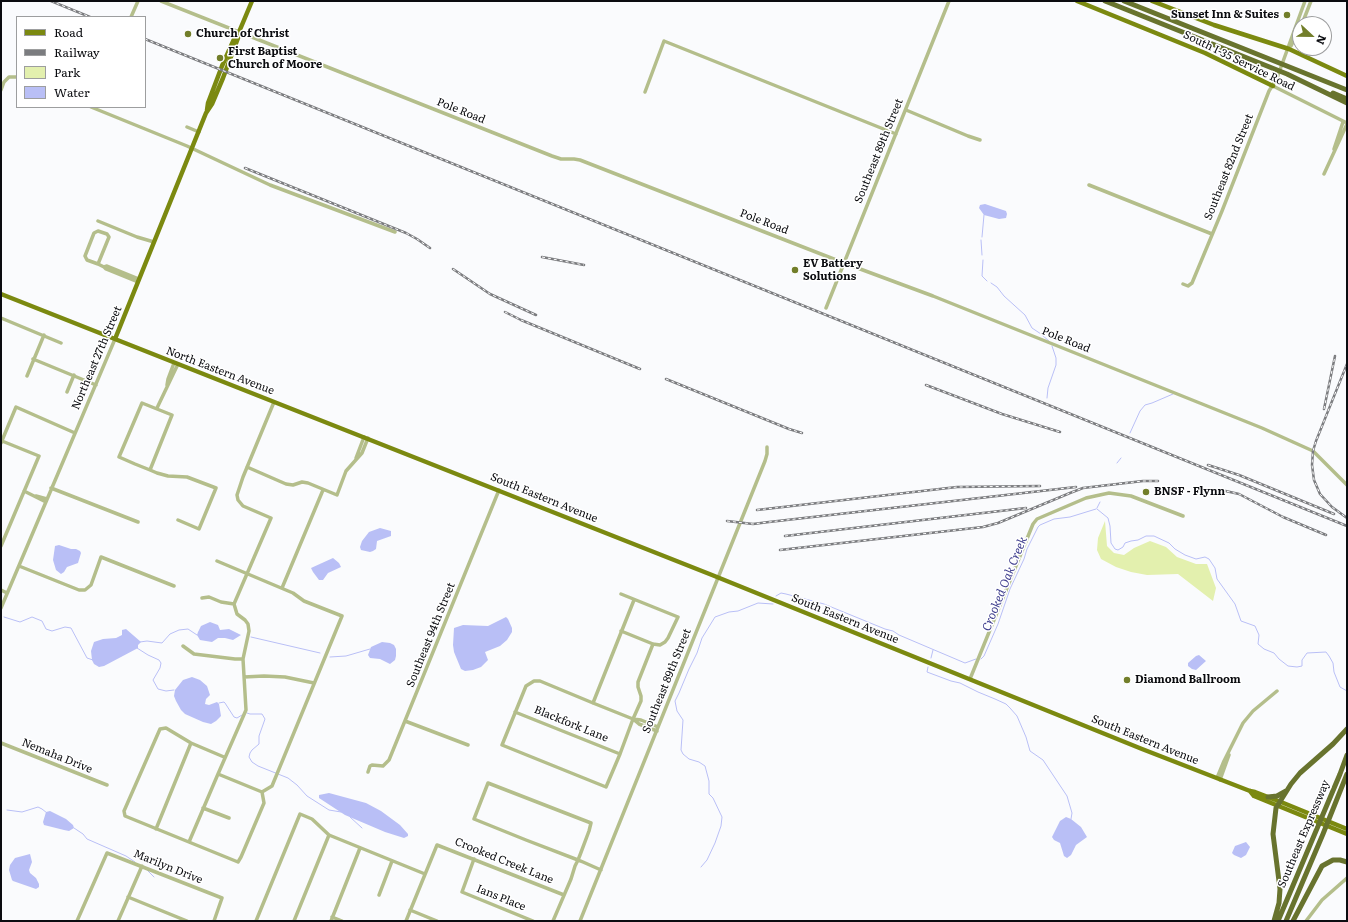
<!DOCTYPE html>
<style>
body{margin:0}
#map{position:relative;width:1348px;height:922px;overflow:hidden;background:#fafbfd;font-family:Literata,serif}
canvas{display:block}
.frame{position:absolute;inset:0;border:2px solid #0b0c10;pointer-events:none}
.legend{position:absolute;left:16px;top:16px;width:130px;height:92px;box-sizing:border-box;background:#fff;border:1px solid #9d9e9f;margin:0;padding:5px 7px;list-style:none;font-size:12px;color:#0b0c10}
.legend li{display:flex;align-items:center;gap:8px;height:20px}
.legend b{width:20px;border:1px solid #9d9e9f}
.north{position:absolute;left:1292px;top:16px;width:40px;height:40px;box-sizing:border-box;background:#fff;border:1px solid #9d9e9f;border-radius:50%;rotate:112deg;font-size:11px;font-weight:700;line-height:16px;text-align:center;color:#0b0c10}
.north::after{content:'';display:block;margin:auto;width:14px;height:18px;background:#727e2a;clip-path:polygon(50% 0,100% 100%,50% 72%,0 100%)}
</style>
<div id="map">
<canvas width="1348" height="922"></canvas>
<div class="frame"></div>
<ul class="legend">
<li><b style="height:5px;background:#7b8910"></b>Road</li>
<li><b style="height:5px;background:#7b7c7f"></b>Railway</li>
<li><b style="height:11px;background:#e3f0ae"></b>Park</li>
<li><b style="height:11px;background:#b9bff6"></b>Water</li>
</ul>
<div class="north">N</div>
</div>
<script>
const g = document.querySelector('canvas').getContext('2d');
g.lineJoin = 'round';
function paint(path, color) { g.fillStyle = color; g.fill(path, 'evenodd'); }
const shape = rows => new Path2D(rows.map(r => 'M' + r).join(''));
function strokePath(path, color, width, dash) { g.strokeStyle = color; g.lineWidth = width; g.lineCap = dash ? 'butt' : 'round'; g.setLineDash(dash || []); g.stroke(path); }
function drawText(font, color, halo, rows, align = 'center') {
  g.font = font + ' Literata,serif'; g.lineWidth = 3; g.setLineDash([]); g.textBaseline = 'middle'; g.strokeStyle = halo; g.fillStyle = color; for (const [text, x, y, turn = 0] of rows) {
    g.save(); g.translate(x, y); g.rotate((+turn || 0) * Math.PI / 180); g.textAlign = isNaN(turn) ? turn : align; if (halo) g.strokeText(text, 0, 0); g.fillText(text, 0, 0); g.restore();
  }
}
paint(shape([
 [1105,521,1107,546,1114,553,1124,555,1134,548,1150,541,1166,547,1177,557,1196,564,1207,564,1216,588,1213,601,1178,574,1147,575,1131,572,1116,567,1101,559,1097,550,1098,538]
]), '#e3f0ae');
paint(shape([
 [985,204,1006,211,1007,214,1006,218,999,219,984,215,979,208,980,205],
 [380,528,391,531,391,536,377,541,376,549,373,551,370,552,361,550,360,547,362,541,369,532],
 [59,545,71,549,76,549,80,551,81,553,78,563,67,567,64,572,61,574,56,570,53,560,55,546],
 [333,558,339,563,341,567,328,573,323,580,319,580,313,572,311,568],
 [506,617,508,619,512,628,512,632,507,640,500,646,485,652,488,660,481,667,473,670,465,671,461,669,454,652,453,645,454,628,463,625,488,626],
 [210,622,218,625,220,630,229,629,241,635,233,640,225,638,218,638,212,642,200,640,197,635,198,632,201,626],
 [126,629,141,642,138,645,138,648,104,666,99,667,94,664,92,660,91,651,94,642,103,639,116,638,122,635,122,630],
 [382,642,390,643,394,645,396,649,396,656,395,660,390,664,380,659,370,658,368,655,371,647],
 [1199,655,1206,661,1196,670,1192,669,1188,666,1188,663,1196,656],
 [192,677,200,680,207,686,210,695,206,699,205,704,209,705,217,702,219,704,221,716,216,721,211,724,203,722,185,714,181,710,176,701,174,696,175,690,183,680],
 [329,793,366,803,381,811,400,825,408,834,408,836,404,838,385,832,345,815,319,798,319,795],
 [50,811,66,819,73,825,74,828,69,831,64,830,44,825,43,822,46,812],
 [1066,817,1071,819,1081,827,1087,837,1076,845,1071,855,1067,858,1064,856,1060,843,1054,840,1052,837,1060,821],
 [1246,842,1250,847,1246,855,1241,858,1234,855,1232,853,1235,846],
 [30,854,32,862,29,870,30,873,36,878,39,884,39,887,36,889,13,881,12,880,9,870,10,865,15,858]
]), '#b9bff6');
strokePath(shape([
 [982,237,984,215],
 [981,240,982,255],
 [983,260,982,276,987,281],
 [991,283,997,287,1004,296,1025,315,1032,328,1041,334,1050,342],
 [1047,398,1048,388,1056,365,1056,358,1052,346],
 [1130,433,1140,411,1145,405,1152,403,1173,394],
 [1117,463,1121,458],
 [1097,508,1100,502],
 [1097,509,1108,518,1110,526,1111,543,1115,549,1118,550,1123,547,1125,543,1131,541,1138,540,1146,536,1154,536,1169,543,1175,549,1185,555,1196,559,1205,557,1209,559,1215,568,1217,579,1235,604,1241,621,1255,626,1259,635,1258,644,1264,649,1274,653,1279,659,1288,666,1297,667,1302,666,1302,660,1307,653,1326,652,1329,656,1333,663,1334,672,1340,687,1347,691],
 [776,596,781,593,786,594,824,604,885,629,893,631,899,635,965,663,976,659],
 [4,617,20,622,32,617,42,621,46,629,52,631,65,627,71,628,87,658,93,660],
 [251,637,320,653],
 [140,642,147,641,162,643,170,634,179,630,188,629,197,635],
 [137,648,148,655,159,660,161,663,160,668,153,680,158,689,166,691,174,690],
 [330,657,346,656,370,649],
 [931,658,933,650],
 [981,659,984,656,998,624,1010,589,1024,559,1027,549,1038,527,1040,525,1054,519,1070,517,1096,509],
 [928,667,927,672,951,681,960,683,978,692,995,699,1006,704,1010,708,1017,716,1026,737,1030,751,1043,760,1067,796,1072,813,1071,819],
 [219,703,224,702,225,703,234,717,237,718,242,715],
 [247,713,250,714,262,714,265,719,259,736,259,744,252,750,250,753,249,757,252,762,258,766,288,778,297,785,307,796,329,810,341,812],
 [7,810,22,812,38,807,42,809,47,813],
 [350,817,362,828],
 [74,828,83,834,87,839,126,856,135,862],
 [701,867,707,860,715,843,721,826,722,817,713,798,709,794,709,781,705,766,699,762,689,759,683,754,681,750,683,720,677,711,675,701,679,693,689,669,697,653,702,638,715,617,729,612,738,611,758,603,773,604],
 [147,870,154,877]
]), '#b9bff6', 1);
strokePath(shape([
 [161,1,552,156,561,159,574,159,580,160,844,263,933,296,1262,428,1313,451,1347,485],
 [131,17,138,1],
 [1302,24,1311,1],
 [1291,46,1300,28],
 [1273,86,1347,123],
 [1,90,4,82,9,77,17,77],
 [645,92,664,41,896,134],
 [91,107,187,146,270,185,395,232],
 [906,110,968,136,980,140],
 [187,127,199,132],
 [1334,149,1343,122],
 [1324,174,1347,124],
 [1089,185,1212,234],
 [98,221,137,237,154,242],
 [98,264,109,237,107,234,98,231,94,233,85,256,87,260,98,264,104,267,107,266,139,279],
 [104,267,106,269,138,282],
 [1183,284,1188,286,1192,283,1222,211,1269,91,1277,78,1305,1],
 [826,308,949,1],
 [1,318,61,343],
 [33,359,96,385],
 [27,376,44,335],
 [167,385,168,379,174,363],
 [67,392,74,375],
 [157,408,178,364],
 [1,443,16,407,75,433],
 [356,458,364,437],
 [247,467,286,484,293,485,302,482,308,483,337,495,346,471,362,453,368,438],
 [150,470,172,415,142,403,119,457,135,464,150,470,157,473,168,476,187,477,216,488,199,529,178,520],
 [51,488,138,522],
 [24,491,46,502],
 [36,496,47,499],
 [1,546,39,456,2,441],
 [217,561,293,593,304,601,342,616,272,786,262,792,218,774,246,710,243,659,249,631,248,624,245,620,237,614,234,604],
 [19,566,79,590,85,590,91,585,101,557,174,586],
 [282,588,323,490],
 [1,590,7,593],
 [202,598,209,597,221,602,234,604,271,518,243,506,238,500,237,495,243,477,274,402],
 [1,608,115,339],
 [621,631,653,644,660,645,665,642,668,638,678,617,621,594],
 [653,644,638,682,638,687,641,696,641,701,633,719,620,754,606,787,502,745,526,686,534,681,540,681,593,703,633,719,639,724,657,731],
 [183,646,194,654,235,659,243,659],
 [244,677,264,676,285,677,314,683],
 [970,679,1033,524,1037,519,1086,498,1109,493,1131,496,1183,516],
 [593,703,634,600],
 [515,712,620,754],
 [633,719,641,720,658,727],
 [405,721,468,745],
 [1,743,107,785],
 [224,757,191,743,166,728,160,729,124,811,125,816,238,862,241,857,264,803,262,792],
 [368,772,370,766,372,765,383,766,389,760,499,490],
 [1217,778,1224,761,1243,723,1253,711,1277,691],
 [1220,780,1229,755],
 [203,808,229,818],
 [156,829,191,743],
 [189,842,218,774],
 [474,859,462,892,533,921],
 [379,895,392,861],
 [128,897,187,921],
 [410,910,437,921],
 [332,917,342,921],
 [77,921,107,853,222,898,214,921],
 [118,921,142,866],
 [256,921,300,814,312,819,329,835,425,874],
 [294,921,329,835],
 [331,921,360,848],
 [406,921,437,845,564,895],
 [553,921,571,879,575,866,578,860,580,855,589,831,591,823,488,783,474,819,526,840,578,860,583,862,601,870],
 [580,921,765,461,767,454,767,447],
 [1306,921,1322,900,1347,878]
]), '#b4be8b', 3.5);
strokePath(shape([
 [1077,1,1205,53,1273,86],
 [1152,1,1214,25,1289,49,1347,76],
 [207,110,208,103,222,66,235,37,239,32],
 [1,294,712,575,1142,749,1250,791,1255,792,1281,802,1347,829],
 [115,339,206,113,212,104,223,78,238,38,239,32,252,1],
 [1250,791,1254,796,1347,834]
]), '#7b8910', 4.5);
strokePath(shape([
 [1105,1,1287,74,1347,103],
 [1124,1,1347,90],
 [1333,93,1347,99],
 [1268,797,1277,796,1286,791],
 [1274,921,1279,903,1280,889,1273,834,1276,808,1291,784,1300,773,1333,744,1347,729],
 [1278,921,1340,774,1347,755],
 [1286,921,1323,834,1347,774],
 [1293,921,1322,866,1333,860,1340,860,1347,862]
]), '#68732e', 5);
const rail = shape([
 [51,1,90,17],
 [145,39,1347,526],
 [245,168,406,233,417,239,430,248],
 [542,257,584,265],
 [453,269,490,294,536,315],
 [505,312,521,320,640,369],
 [1347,364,1316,441,1313,451,1312,465,1314,480,1320,494,1332,507,1347,518],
 [666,379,789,429,802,433],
 [926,385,1002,414,1060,432],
 [1324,409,1335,356],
 [1208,465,1239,475,1334,514],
 [1221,490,1239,494,1283,517,1326,535],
 [757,510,957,487,1040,486],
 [727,521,753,524,769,522,1076,487],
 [785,536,1026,508],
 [780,550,983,527,998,523,1070,493,1083,488,1143,481,1158,481]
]);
strokePath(rail, '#7b7c7f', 2.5);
strokePath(rail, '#fff', 1, [3]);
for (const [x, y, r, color] of [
 [1287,15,4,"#727e2a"],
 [188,34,4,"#727e2a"],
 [220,58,4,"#727e2a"],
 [795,270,4,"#727e2a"],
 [1146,492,4,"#727e2a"],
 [1127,680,4,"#727e2a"]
]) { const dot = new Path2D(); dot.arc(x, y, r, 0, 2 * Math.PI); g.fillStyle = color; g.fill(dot); strokePath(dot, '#fff', 1.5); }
drawText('bold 11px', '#0b0c10', '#fff', [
 ["Sunset Inn & Suites",1279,15,"right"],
 ["Church of Christ",196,34],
 ["First Baptist",228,52],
 ["Church of Moore",228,65],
 ["EV Battery",803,264],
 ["Solutions",803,277],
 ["BNSF - Flynn",1154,492],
 ["Diamond Ballroom",1135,680]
], 'left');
drawText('11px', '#0b0c10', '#fff', [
 ["South I-35 Service Road",1239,61,26],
 ["Pole Road",461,111,22],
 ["Southeast 89th Street",879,151,-68],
 ["Southeast 82nd Street",1229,167,-68],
 ["Pole Road",764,222,21],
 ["Pole Road",1066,340,22],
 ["Northeast 27th Street",97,358,-67],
 ["North Eastern Avenue",220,371,21],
 ["South Eastern Avenue",544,498,22],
 ["South Eastern Avenue",845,619,22],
 ["Southeast 94th Street",431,635,-68],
 ["Southeast 89th Street",667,681,-68],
 ["Blackfork Lane",571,724,22],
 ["South Eastern Avenue",1145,740,22],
 ["Nemaha Drive",57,756,22],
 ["Southeast Expressway",1304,834,-67],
 ["Crooked Creek Lane",504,861,22],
 ["Marilyn Drive",168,867,22],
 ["Ians Place",501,898,22]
]);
drawText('italic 12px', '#41408f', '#fff', [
 ["Crooked Oak Creek",1005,584,-68]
]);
</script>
